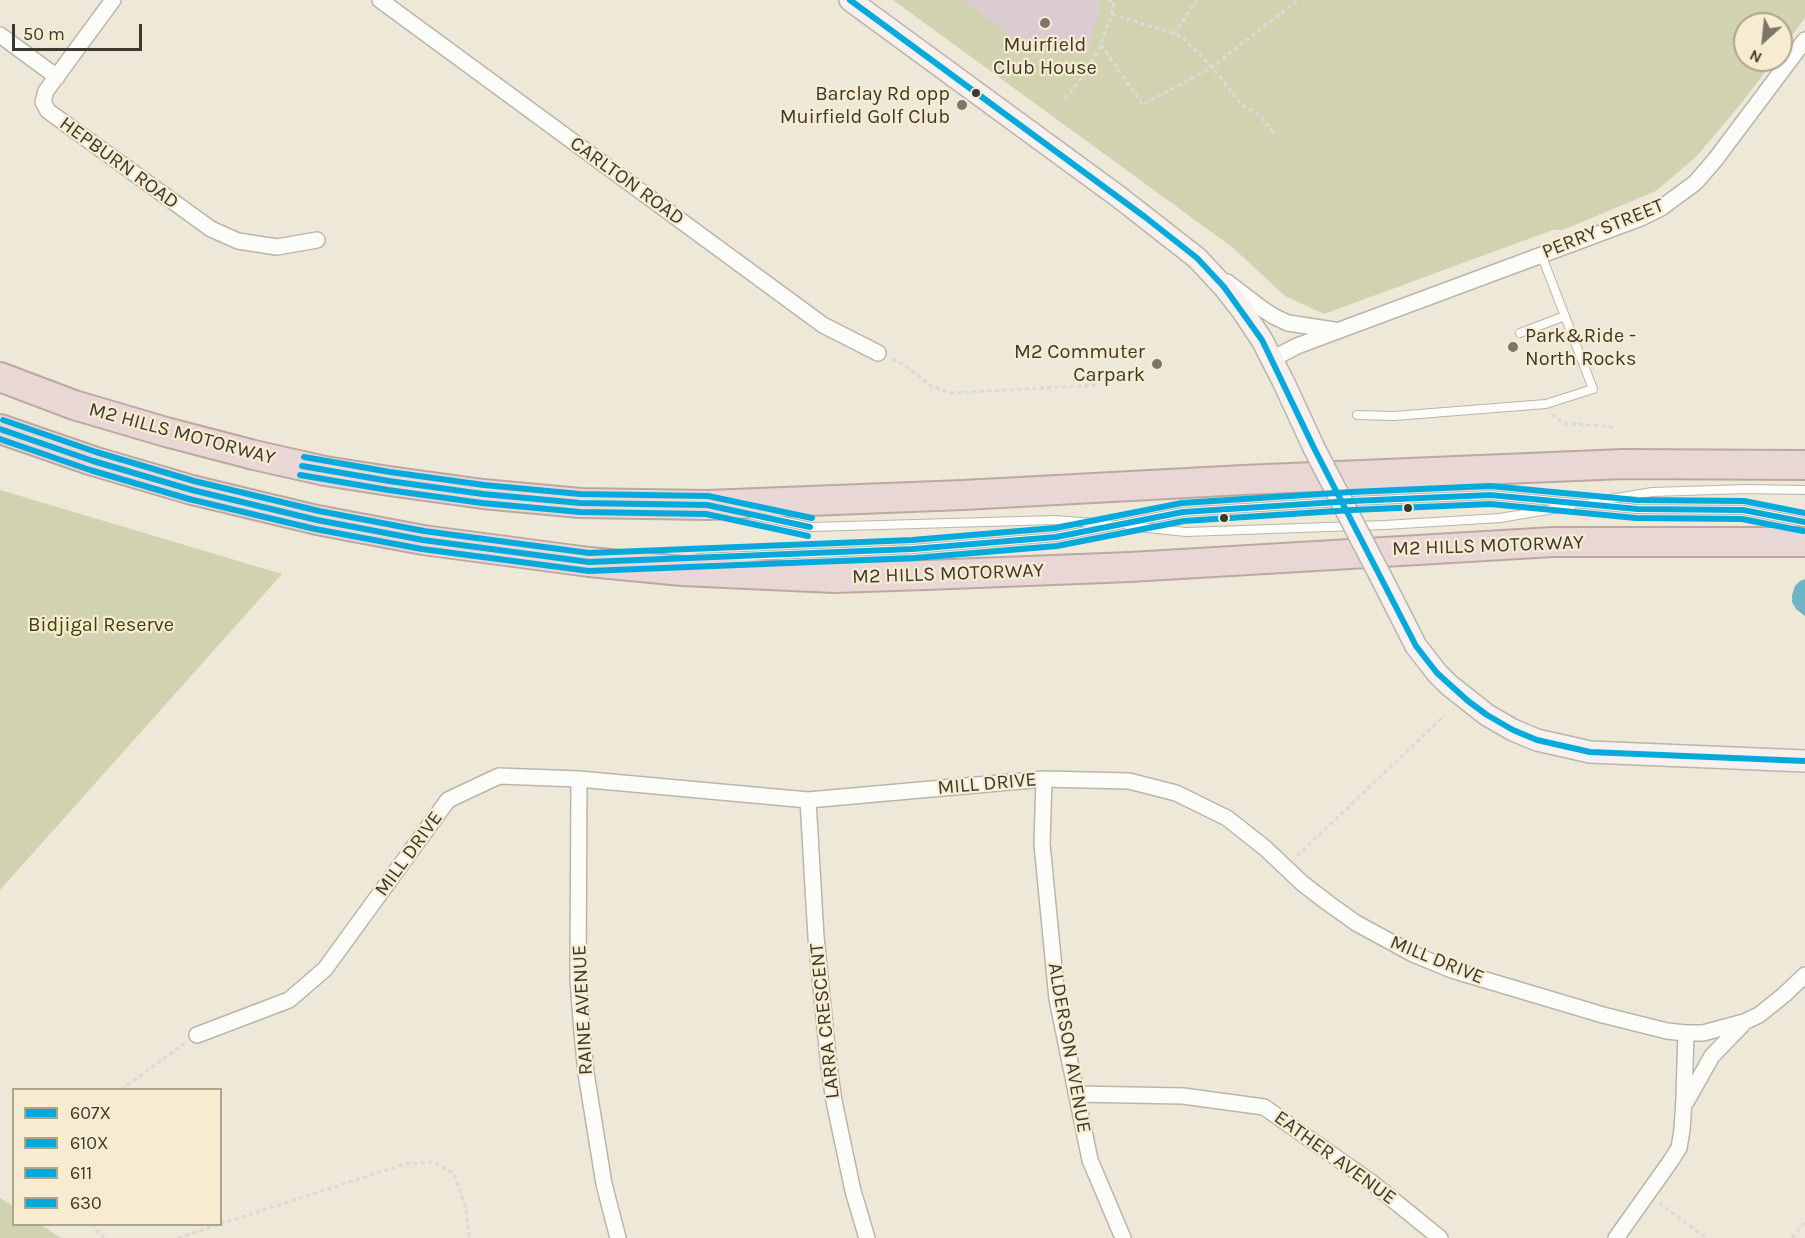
<!DOCTYPE html>
<style>
body{margin:0}
#map{position:relative;width:1805px;height:1238px;overflow:hidden;background:#eee8d9;font-family:Karla,sans-serif}
canvas{display:block}
.legend{position:absolute;left:12px;top:1088px;width:210px;height:138px;box-sizing:border-box;background:#f7ecd0;border:2px solid #ada48f;margin:0;padding:8px 10px;list-style:none;font-size:18px;color:#3d392e}
.legend li{display:flex;align-items:center;gap:12px;height:30px}
.legend b{width:30px;border:2px solid #ada48f}
.north{position:absolute;left:1733px;top:12px;width:60px;height:60px;box-sizing:border-box;background:#f7ecd0;border:2px solid #ada48f;border-radius:50%;rotate:207deg;font-size:16px;font-weight:700;line-height:24px;text-align:center;color:#3d392e}
.north::after{content:'';display:block;margin:auto;width:21px;height:27px;background:#7b766a;clip-path:polygon(50% 0,100% 100%,50% 72%,0 100%)}
.scale{position:absolute;left:12px;top:24px;width:130px;height:27px;box-sizing:border-box;border:3px solid #3d392e;border-top:0;padding-left:8px;font-size:18px;line-height:21px;white-space:nowrap;color:#3d392e;-webkit-text-stroke:4px #f7ecd0;paint-order:stroke}
</style>
<div id="map">
<canvas width="1805" height="1238"></canvas>
<ul class="legend">
<li><b style="height:8px;background:#06a9dc"></b>607X</li>
<li><b style="height:8px;background:#06a9dc"></b>610X</li>
<li><b style="height:8px;background:#06a9dc"></b>611</li>
<li><b style="height:8px;background:#06a9dc"></b>630</li>
</ul>
<div class="north">N</div>
<div class="scale">50 m</div>
</div>
<script>
const g = document.querySelector('canvas').getContext('2d');
g.lineJoin = 'round';
function paint(path, color) { g.fillStyle = color; g.fill(path, 'evenodd'); }
const shape = rows => new Path2D(rows.map(r => 'M' + r).join(''));
function strokePath(path, color, width, dash) { g.strokeStyle = color; g.lineWidth = width; g.lineCap = dash ? 'butt' : 'round'; g.setLineDash(dash || []); g.stroke(path); }
function drawText(font, color, halo, rows, align = 'center') {
  g.font = font + ' Karla,sans-serif'; g.lineWidth = 4.5; g.setLineDash([]); g.textBaseline = 'middle'; g.strokeStyle = halo; g.fillStyle = color; for (const [text, x, y, turn = 0] of rows) {
    g.save(); g.translate(x, y); g.rotate((+turn || 0) * Math.PI / 180); g.textAlign = isNaN(turn) ? turn : align; if (halo) g.strokeText(text, 0, 0); g.fillText(text, 0, 0); g.restore();
  }
}
paint(shape([
 [893,0,1805,0,1805,18,1781,50,1781,24,1745,24,1745,60,1774,60,1740,105,1696,157,1656,191,1563,230,1553,230,1531,238,1324,314,1285,296,1232,247],
 [0,490,282,574,0,890],
 [0,1198,13,1206,14,1224,41,1225,61,1238,0,1238]
]), '#d1d3b0');
paint(shape([
 [1805,579,1805,616,1796,609,1792,602,1792,595,1795,586,1800,581]
]), '#6fb4c3');
paint(shape([
 [963,0,1092,0,1101,3,1087,56,1066,51,1065,55,1021,44]
]), '#dbccd1');
const service = shape([
 [1520,333,1565,316],
 [1357,415,1394,416,1546,404,1593,389,1541,254],
 [1592,502,1652,492,1746,489,1805,490],
 [753,515,811,527,1055,520,1108,524],
 [1129,526,1186,532,1385,525,1500,518,1571,506],
 [699,558,913,549,1056,537,1183,512,1352,501,1490,495,1637,509,1743,510,1805,522]
]);
const minor = shape([
 [113,0,46,91,43,102,48,111,211,229,238,241,277,247,317,240],
 [380,0,823,325,878,353],
 [0,35,57,77],
 [1227,282,1261,308,1275,317,1288,323,1334,330],
 [1272,359,1297,346,1641,218,1661,208,1695,183,1715,160,1805,40],
 [579,779,578,979,582,1032,586,1073,604,1184,618,1238],
 [1044,779,1042,844,1057,999,1090,1160,1123,1238],
 [808,800,816,937,829,1067,834,1101,853,1191,867,1238],
 [197,1035,289,1000,325,969,448,800,499,776,579,779,808,800,1044,779,1129,781,1176,793,1227,818,1265,848,1302,883,1328,903,1356,923,1413,954,1452,970,1603,1015,1667,1031,1686,1033,1703,1033,1744,1022,1759,1015,1784,995,1805,975],
 [1076,1094,1183,1096,1264,1107,1371,1182,1440,1238],
 [1686,1102,1712,1056,1742,1025],
 [1616,1238,1670,1162,1679,1148,1682,1130,1684,1098,1686,1033]
]);
const secondary = shape([
 [850,0,1119,197,1197,258,1224,287,1242,310,1262,340,1284,383,1314,448],
 [1383,581,1416,646,1437,673,1449,685,1487,715,1513,730,1537,740,1590,752,1805,761]
]);
const motorway = shape([
 [0,377,74,405,166,432,254,455,325,471,389,481,483,494,580,503,707,505,963,495,1243,480,1623,464,1805,465],
 [0,429,93,461,192,490,317,520,423,540,589,562,682,571,834,578,926,575,1130,567,1553,542,1805,542]
]);
strokePath(service, '#bab5aa', 10);
strokePath(minor, '#bab5aa', 18);
strokePath(secondary, '#bab5aa', 24);
strokePath(motorway, '#bca8a0', 32);
strokePath(shape([
 [1112,14,1181,36,1212,67,1242,105,1259,115,1274,133],
 [1174,34,1197,0],
 [1101,45,1143,105,1212,67,1298,0],
 [1065,99,1085,74,1098,51,1112,14,1114,2,1108,0],
 [892,359,906,366,931,386,950,393,1099,385],
 [1552,414,1563,423,1613,427],
 [1297,856,1445,715],
 [121,1090,185,1043],
 [1659,1203,1706,1238],
 [91,1224,104,1238],
 [220,1224,405,1164,434,1162,454,1174,466,1209,469,1238],
 [178,1238,220,1224],
 [1792,1238,1805,1222]
]), '#dcdad6', 3, [4.5, 3]);
strokePath(service, '#fcfcf9', 8);
strokePath(minor, '#fcfcf9', 15);
strokePath(secondary, '#f6f0ee', 21);
strokePath(motorway, '#e9d7d5', 28);
const secondaryBridge = shape([
 [1314,448,1383,581]
]);
strokePath(secondaryBridge, '#bab5aa', 24, []);
strokePath(secondaryBridge, '#f6f0ee', 21);
strokePath(shape([
 [0,429,93,461,192,490,317,520,423,540,589,562,913,549,1056,537,1183,512,1352,501,1490,495,1637,509,1743,510,1805,522],
 [302,466,389,481,483,494,580,503,707,505,810,527]
]), '#06a9dc', 6);
strokePath(shape([
 [0,439,90,470,189,499,315,529,422,549,589,571,914,558,1057,546,1184,521,1352,510,1490,504,1636,518,1742,519,1803,531],
 [300,475,388,490,482,503,580,512,706,514,808,536]
]), '#06a9dc', 6);
strokePath(shape([
 [3,420,96,452,194,481,319,511,424,531,589,553,912,540,1055,528,1182,503,1351,492,1490,486,1637,500,1744,501,1805,513],
 [304,457,390,472,484,485,580,494,708,496,812,518]
]), '#06a9dc', 6);
strokePath(shape([
 [850,0,1145,217,1197,258,1224,287,1262,340,1314,448,1416,646,1437,673,1468,701,1487,715,1513,730,1537,740,1590,752,1805,761]
]), '#06a9dc', 6);
for (const [x, y, r, color] of [
 [1045,23,6,"#7b766a"],
 [976,93,5,"#3d392e"],
 [962,105,6,"#7b766a"],
 [1513,347,6,"#7b766a"],
 [1157,364,6,"#7b766a"],
 [1408,508,5,"#3d392e"],
 [1224,518,5,"#3d392e"]
]) { const dot = new Path2D(); dot.arc(x, y, r, 0, 2 * Math.PI); g.fillStyle = color; g.fill(dot); strokePath(dot, '#f7ecd0', 2); }
drawText('20px', '#3d392e', '#f7ecd0', [
 ["Muirfield",1045,45,"center"],
 ["Club House",1045,68,"center"],
 ["Barclay Rd opp",950,94],
 ["Muirfield Golf Club",950,117],
 ["Park&Ride -",1525,336,"left"],
 ["North Rocks",1525,359,"left"],
 ["M2 Commuter",1145,352],
 ["Carpark",1145,375]
], 'right');
drawText('20px', '#3d392e', '#f7ecd0', [
 ["HEPBURN ROAD",119,163,36],
 ["CARLTON ROAD",627,181,36],
 ["PERRY STREET",1603,229,-22],
 ["M2 HILLS MOTORWAY",182,434,15],
 ["M2 HILLS MOTORWAY",1488,546,-2],
 ["M2 HILLS MOTORWAY",948,574,-2],
 ["MILL DRIVE",987,784,-5],
 ["MILL DRIVE",409,854,-54],
 ["MILL DRIVE",1437,960,22],
 ["RAINE AVENUE",583,1010,-93],
 ["LARRA CRESCENT",825,1021,-96],
 ["ALDERSON AVENUE",1069,1048,80],
 ["EATHER AVENUE",1335,1158,36]
]);
drawText('20px', '#3c4307', '#f7ecd0', [
 ["Bidjigal Reserve",101,625]
]);
</script>
